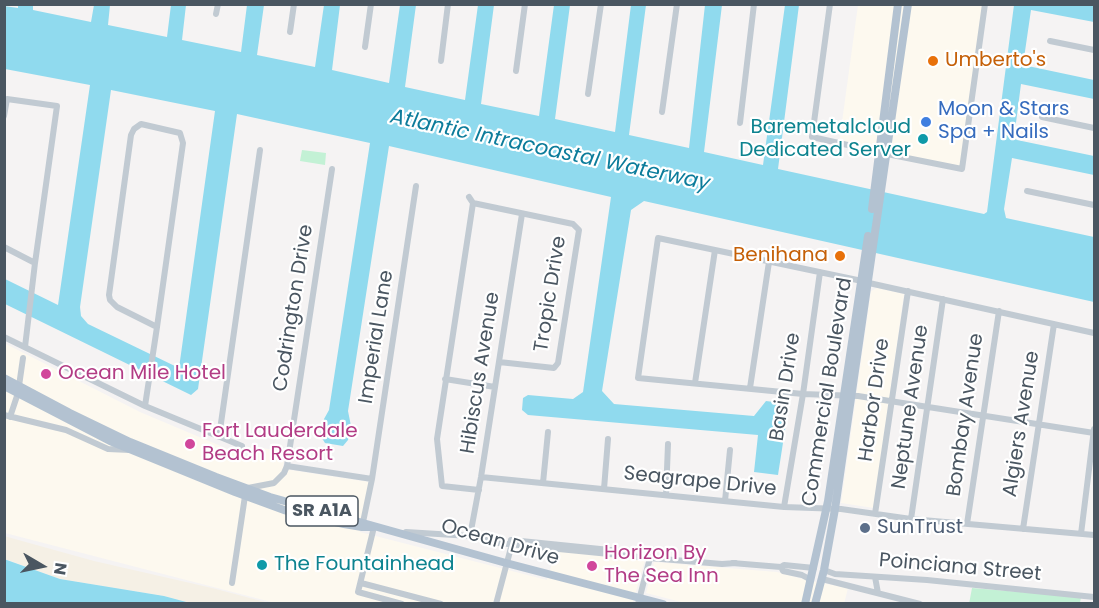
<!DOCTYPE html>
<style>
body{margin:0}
#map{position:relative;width:1099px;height:608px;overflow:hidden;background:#f5f3f3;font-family:Poppins,sans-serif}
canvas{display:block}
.frame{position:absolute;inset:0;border:6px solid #4a5661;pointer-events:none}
.north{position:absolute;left:12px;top:536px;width:60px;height:60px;-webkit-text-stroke:4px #fff;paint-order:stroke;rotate:99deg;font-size:16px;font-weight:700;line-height:24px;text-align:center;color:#4a5661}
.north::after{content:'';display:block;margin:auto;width:21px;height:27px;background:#4a5661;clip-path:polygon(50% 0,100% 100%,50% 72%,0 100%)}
</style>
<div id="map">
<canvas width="1099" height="608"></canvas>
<div class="frame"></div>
<div class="north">N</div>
</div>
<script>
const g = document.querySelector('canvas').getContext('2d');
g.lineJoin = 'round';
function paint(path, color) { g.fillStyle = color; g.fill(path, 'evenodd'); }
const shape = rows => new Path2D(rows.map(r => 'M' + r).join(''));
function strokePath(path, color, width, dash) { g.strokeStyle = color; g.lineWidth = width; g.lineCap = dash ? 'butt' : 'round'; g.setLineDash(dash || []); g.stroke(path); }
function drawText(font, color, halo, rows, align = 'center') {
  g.font = font + ' Poppins,sans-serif'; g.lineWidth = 4.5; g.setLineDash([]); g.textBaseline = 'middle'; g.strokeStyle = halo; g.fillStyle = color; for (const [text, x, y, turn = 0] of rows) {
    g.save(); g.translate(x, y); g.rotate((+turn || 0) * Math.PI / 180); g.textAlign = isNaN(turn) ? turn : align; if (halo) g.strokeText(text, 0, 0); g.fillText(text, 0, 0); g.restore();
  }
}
paint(shape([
 [858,5,983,5,960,169,839,144],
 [877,288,904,294,874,508,841,503,871,291],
 [4,343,140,412,249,458,251,446,286,452,283,466,290,470,369,482,360,532,547,580,556,550,645,560,633,602,639,603,275,603,5,533],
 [654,562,777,572,806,580,848,588,844,604,685,603,646,593]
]), '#fdf9ef');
paint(shape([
 [302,150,326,153,325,165,300,161],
 [972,588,1081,597,1080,603,969,604]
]), '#c3f1d5');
paint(shape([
 [4,536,94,561,212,588,269,603,190,603,164,596,60,579,5,559]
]), '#f5f0e5');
paint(shape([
 [18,5,33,5,33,10,91,22,94,5,110,5,108,25,167,37,171,5,186,5,182,40,241,52,247,5,264,5,257,55,315,67,324,5,340,5,332,70,389,83,400,5,416,5,405,87,465,100,478,5,494,5,481,104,539,116,554,5,570,5,555,119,615,132,631,5,646,5,629,135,689,148,705,5,722,5,704,152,763,165,785,5,799,5,778,169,984,214,987,212,1014,5,1094,5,1094,22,1031,10,1023,65,1094,80,1094,99,1021,84,1014,138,1017,140,1094,156,1094,175,1012,158,1004,209,1006,218,1094,237,1094,302,644,201,631,210,602,391,614,404,754,416,766,401,789,404,778,475,754,472,758,435,528,415,522,410,523,398,528,395,573,399,583,392,611,197,389,146,348,411,351,426,348,440,343,446,325,443,320,435,324,419,329,410,370,143,237,114,198,389,191,395,5,304,5,279,58,305,90,85,5,69,4,6,18,8],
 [111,90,215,111,179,368,88,324,81,316,80,307],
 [4,559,60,579,164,596,190,603,5,603]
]), '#90daee');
strokePath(shape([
 [830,4,812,137,879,152],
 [216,14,218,4],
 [290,32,294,4],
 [1050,41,1094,50],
 [365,47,371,4],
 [441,61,448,4],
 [516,71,525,4],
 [588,94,601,4],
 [662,112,677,4],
 [4,116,7,99,57,106,35,263,4,247],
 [1042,117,1094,128],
 [740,123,754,4],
 [887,154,962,169,985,4],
 [1027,191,1094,205],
 [469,197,473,203,437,439,442,486,479,490],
 [473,203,573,224,579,230,558,363,554,368,499,362],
 [862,281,658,238,638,378,803,394,858,396,1094,433],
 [869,283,1094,333],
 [4,337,145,406,242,446],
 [25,347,35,263],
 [445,379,495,387],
 [695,383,715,250],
 [750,388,769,262],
 [145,406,157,327,183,143,180,133,141,124,134,129,131,135,109,295,110,300,117,307,157,327],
 [4,415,66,430,108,449,130,450],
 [10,417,18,393,23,358],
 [219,437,260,150],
 [287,466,372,479],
 [481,477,784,507,841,509,911,519,1094,535],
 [543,483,548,432],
 [604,489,608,439],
 [666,495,668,444],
 [725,501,730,450],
 [784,507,803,394,820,272],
 [875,514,908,291],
 [911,519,943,299],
 [967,524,999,311],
 [362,527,372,479,416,186],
 [374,527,358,592,402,604],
 [1023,529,1054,324],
 [406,532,470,536,498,543,650,558,722,564,736,563],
 [1081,534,1094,429],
 [470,536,481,477,522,214],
 [511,540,620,551],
 [732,563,781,567,783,571,802,575,811,580],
 [781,567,784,565,814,568],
 [824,570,835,574,927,580,1094,597],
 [875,577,878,593],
 [822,579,920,604],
 [232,583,245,496,248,488,274,483,284,473,287,466,332,169],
 [361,583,441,604],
 [496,604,513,540],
 [638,604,651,554]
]), '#c1cad2', 6);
strokePath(shape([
 [872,209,898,4],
 [4,378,70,413,130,442,216,477,270,497,506,563,663,604],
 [4,386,110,441,235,492,284,510,344,524,362,527,373,527],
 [805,604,828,501,868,236],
 [815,604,824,570,835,509,908,4]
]), '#b3c2d1', 8);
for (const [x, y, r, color] of [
 [933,61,6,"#e8710a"],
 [926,122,6,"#3f7fe0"],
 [923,139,6,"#0f9aa8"],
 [840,256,6,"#e8710a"],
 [46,374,6,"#d1479c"],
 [190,444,6,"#d1479c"],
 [865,528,6,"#5c6f8a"],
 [262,565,6,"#0f9aa8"],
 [592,566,6,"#d1479c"]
]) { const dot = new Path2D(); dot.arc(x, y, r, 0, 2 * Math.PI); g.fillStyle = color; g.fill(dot); strokePath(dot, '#fff', 2); }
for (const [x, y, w] of [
 [322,511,72]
]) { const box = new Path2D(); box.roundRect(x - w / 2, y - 15, w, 30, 4.5); g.fillStyle = '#fff'; g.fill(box); strokePath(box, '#4a5661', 1.5); }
drawText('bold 18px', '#4a5661', null, [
 ["SR A1A",322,511]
]);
drawText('20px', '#c56008', '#fff', [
 ["Umberto's",945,61],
 ["Benihana",828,256,"right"]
], 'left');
drawText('20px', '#366cbe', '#fff', [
 ["Moon & Stars",938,110],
 ["Spa + Nails",938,133]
], 'left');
drawText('20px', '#0d838f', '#fff', [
 ["Baremetalcloud",911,128],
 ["Dedicated Server",911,151],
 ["The Fountainhead",274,565,"left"]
], 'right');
drawText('20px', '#4a5661', '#fff', [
 ["Tropic Drive",551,294,-81],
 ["Codrington Drive",294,308,-81],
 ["Imperial Lane",377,337,-81],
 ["Hibiscus Avenue",481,373,-81],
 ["Basin Drive",786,387,-81],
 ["Commercial Boulevard",828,392,-81],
 ["Harbor Drive",875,400,-82],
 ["Neptune Avenue",911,407,-82],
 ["Bombay Avenue",966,415,-82],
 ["Algiers Avenue",1022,424,-81],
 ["Seagrape Drive",700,482,6],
 ["Ocean Drive",500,543,16],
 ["Poinciana Street",960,568,5]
]);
drawText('20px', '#b23c85', '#fff', [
 ["Ocean Mile Hotel",58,374],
 ["Fort Lauderdale",202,432],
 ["Beach Resort",202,455],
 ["Horizon By",604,554],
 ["The Sea Inn",604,577]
], 'left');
drawText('20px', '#4e5e75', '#fff', [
 ["SunTrust",877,528]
], 'left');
drawText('italic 21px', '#0c7c9b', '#fff', [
 ["Atlantic Intracoastal Waterway",550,151,12]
]);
</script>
